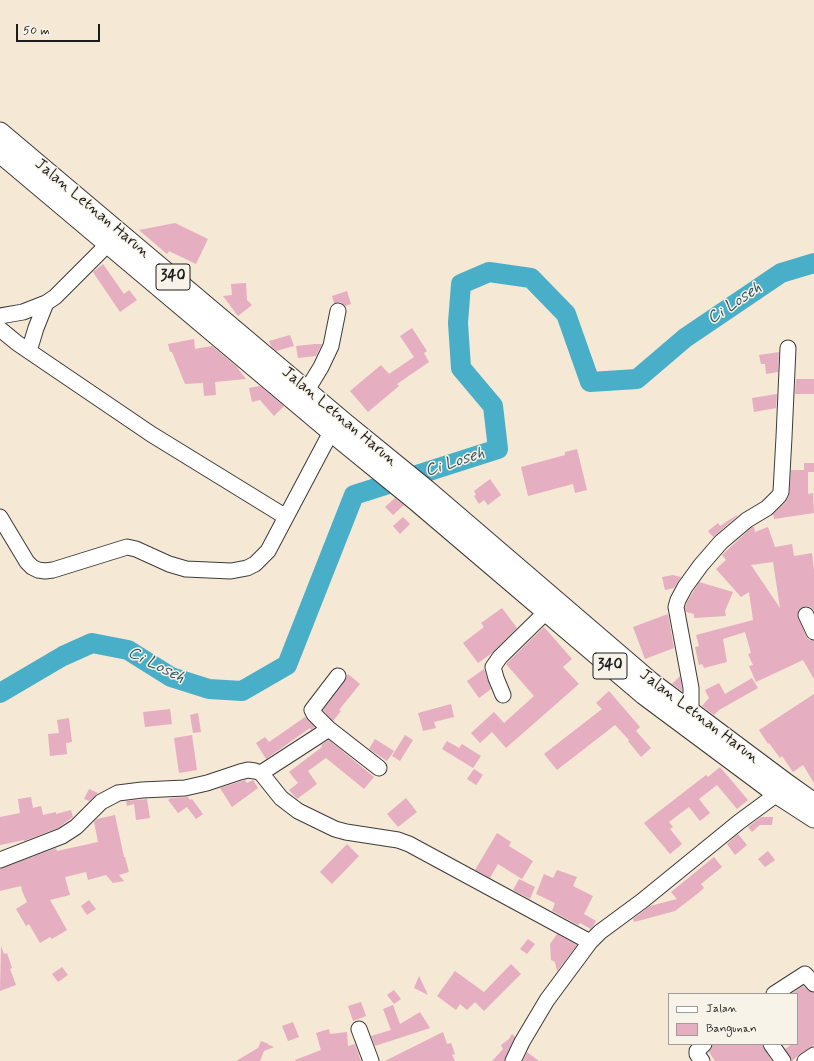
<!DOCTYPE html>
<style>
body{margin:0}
#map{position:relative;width:814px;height:1061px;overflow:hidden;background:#f5e8d4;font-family:Mynerve,sans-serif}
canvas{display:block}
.legend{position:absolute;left:668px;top:993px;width:130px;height:52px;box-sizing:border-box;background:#f7f3e8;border:1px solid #9f9d96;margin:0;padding:5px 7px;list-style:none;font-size:12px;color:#1c1c1c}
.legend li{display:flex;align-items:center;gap:8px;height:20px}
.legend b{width:20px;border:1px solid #9f9d96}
.scale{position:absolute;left:16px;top:24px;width:84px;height:18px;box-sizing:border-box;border:2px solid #1c1c1c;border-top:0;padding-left:5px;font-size:12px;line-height:14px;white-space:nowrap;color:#1c1c1c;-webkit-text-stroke:3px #f7f3e8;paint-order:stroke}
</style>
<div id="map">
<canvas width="814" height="1061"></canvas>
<ul class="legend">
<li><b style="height:5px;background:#fff"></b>Jalan</li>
<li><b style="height:11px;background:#e5aec1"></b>Bangunan</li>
</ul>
<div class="scale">50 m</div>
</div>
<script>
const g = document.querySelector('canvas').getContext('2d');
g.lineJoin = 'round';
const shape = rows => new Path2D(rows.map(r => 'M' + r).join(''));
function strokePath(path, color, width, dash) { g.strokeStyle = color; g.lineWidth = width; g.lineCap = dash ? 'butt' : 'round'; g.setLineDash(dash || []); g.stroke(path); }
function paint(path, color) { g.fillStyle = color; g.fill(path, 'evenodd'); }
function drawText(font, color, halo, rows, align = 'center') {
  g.font = font + ' Mynerve,sans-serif'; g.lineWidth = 3; g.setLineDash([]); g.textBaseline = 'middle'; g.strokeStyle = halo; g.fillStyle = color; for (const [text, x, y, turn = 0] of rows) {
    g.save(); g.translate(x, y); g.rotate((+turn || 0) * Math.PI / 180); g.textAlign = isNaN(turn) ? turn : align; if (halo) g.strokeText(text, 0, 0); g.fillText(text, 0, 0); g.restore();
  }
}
strokePath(shape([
 [0,693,63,656,92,643,128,650,171,677,209,689,242,691,287,665,354,495,498,449,493,406,461,368,458,323,461,284,489,272,531,278,566,314,590,382,637,379,685,338,781,273,814,263]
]), '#49afc8', 20);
paint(shape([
 [175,223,208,239,196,264,169,251,167,254,139,230],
 [103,264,124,294,129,290,137,300,120,312,93,272],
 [246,283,247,300,252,305,238,316,223,296,232,295,231,284],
 [347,291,351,304,345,306,340,302,334,303,332,296],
 [412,328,427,351,424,353,429,362,397,384,399,386,368,412,350,391,381,365,389,374,414,357,400,336],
 [290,335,294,346,276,351,271,346,269,341],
 [194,339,195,349,212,346,236,366,246,379,215,382,216,395,204,396,203,383,185,384,172,352,170,352,168,344],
 [315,344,322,344,316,356,298,358,296,346],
 [779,352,778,372,766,374,765,364,761,364,759,355],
 [796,379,814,379,814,394,795,394],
 [260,386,284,406,274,416,260,400,252,402,249,388],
 [777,394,776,408,754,412,752,398],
 [577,449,587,490,575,493,573,484,528,496,521,467,565,455,565,452],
 [804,463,814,463,814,472,808,472,808,494,813,493,814,513,774,519,773,514,786,502,789,496,791,470,804,470],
 [490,479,501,495,488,505,484,500,479,504,474,496,476,495,474,491],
 [395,498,404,505,393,515,385,507],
 [737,515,737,516,713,537,708,531,718,523,720,526],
 [403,517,410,524,400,534,393,526],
 [752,527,754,527,755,532,768,527,775,547,792,544,794,556,812,553,814,570,814,611,811,607,807,606,803,607,799,610,797,615,806,636,809,640,814,641,814,679,803,660,756,682,749,666,753,665,748,654,751,653,745,632,723,639,727,662,704,668,702,664,699,665,695,647,699,646,696,635,753,620,749,592,741,597,716,569,726,560,722,555],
 [773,562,780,608,751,565],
 [673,575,681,577,674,588,665,590,662,577],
 [699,582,733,592,725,611,726,616,694,618,694,614,686,612,685,608,687,602],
 [502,608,517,628,492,653,478,663,463,643,484,627,481,623],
 [668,614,674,648,645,659,633,627],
 [544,627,572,659,563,667,579,684,506,748,492,732,480,743,471,733,494,712,504,723,534,696,506,664],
 [484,669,491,689,479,698,467,681],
 [348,674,360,684,339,710,341,711,333,721,323,710,345,681],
 [680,676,682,689,682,691,672,684],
 [752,678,758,688,719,710,714,715,702,706,709,698,705,690,719,683,725,694],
 [609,691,640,727,636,731,651,748,641,757,628,741,629,740,615,725,557,770,544,754,602,709,596,703],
 [814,694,814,783,803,765,793,772,782,756,780,758,769,743,768,744,759,730],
 [451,704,454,717,434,722,436,728,423,731,418,713],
 [170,709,172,724,145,727,143,712],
 [198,713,201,732,193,733,190,715],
 [305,717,315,727,311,730,310,728,266,759,256,743,265,737,269,742],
 [69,718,72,742,66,743,67,754,50,756,48,734,59,733,57,720],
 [192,735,197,770,179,773,174,738],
 [405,735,413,740,400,761,392,756],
 [375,739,394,751,387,761,369,749],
 [329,740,374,777,364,789,326,758,308,771,317,784,297,799,289,790,298,783,289,772,322,747,321,745],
 [447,741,459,748,462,744,481,756,473,768,442,749],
 [720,767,748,800,737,809,717,785,699,799,710,813,700,821,689,807,669,822,673,827,670,829,682,844,670,854,644,823,706,775,708,777],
 [474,769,483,775,476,785,467,779],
 [245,780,247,783,253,780,258,788,232,807,220,788],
 [89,789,98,793,89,801,84,799],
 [31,797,33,808,41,806,43,815,56,812,56,814,71,810,73,817,58,828,24,841,24,840,0,845,0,817,20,813,18,799],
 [188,797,190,800,192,799,203,814,196,819,187,807,178,813,168,800,171,798],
 [406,798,417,812,398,827,387,814],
 [147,799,150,818,136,820,134,804,127,806,126,801],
 [115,815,124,857,125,857,129,872,119,875,124,881,113,883,106,875,88,880,86,872,65,877,70,895,50,900,67,930,52,939,50,937,40,943,29,924,26,926,16,909,27,902,22,891,21,886,0,891,0,869,56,848,57,851,98,842,94,822,97,819],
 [761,817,773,817,772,825,760,825,752,832,748,827],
 [497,833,511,842,509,846,533,861,522,879,498,864,490,878,475,870],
 [738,834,747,845,735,855,727,844],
 [347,844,359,856,332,884,320,872],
 [768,851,775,860,765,867,758,859],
 [714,857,722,867,701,884,704,888,697,894,675,911,634,922,633,919,650,906,677,899,671,892],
 [557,870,577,877,573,886,593,896,584,914,596,921,591,929,580,923,578,925,552,911,555,903,536,894,544,874,553,878],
 [519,879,535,887,530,899,513,890],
 [89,900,96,909,87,915,81,906],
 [557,934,577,945,557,971,555,962,551,960,550,944],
 [528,939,535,944,527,954,520,949],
 [1,946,4,954,7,953,12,968,10,969,16,985,0,991],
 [511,964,521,974,484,1011,475,1002,467,1010,460,1004,456,1010,437,996,455,971,484,992],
 [62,967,68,975,58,982,52,974],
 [419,976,428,995,414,988],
 [803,986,808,990,814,993,814,1045,800,1054,792,1061,790,1056,785,1049,792,1044,797,1044,797,994,791,994],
 [394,990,401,999,394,1004,387,995],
 [361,1002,366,1016,353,1021,348,1006],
 [393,1005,400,1024,420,1012,430,1028,375,1046,371,1036,391,1030,383,1009],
 [293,1022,299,1037,288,1041,282,1026],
 [329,1029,330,1034,347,1032,348,1046,355,1044,361,1061,295,1061,295,1060,321,1050,316,1033],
 [443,1032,447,1044,451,1043,455,1054,452,1055,455,1061,385,1061],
 [512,1034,515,1037,504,1061,492,1061,503,1049,501,1045,509,1039],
 [261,1041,266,1043,268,1043,267,1044,274,1047,264,1051,260,1061,236,1061,258,1048],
 [713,1044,761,1044,772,1061,715,1061,709,1052],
 [527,1052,539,1061,523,1061]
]), '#e5aec1');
const minor = shape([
 [0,316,23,312,46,303,55,297,108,244],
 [0,329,17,343,151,434,286,517],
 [29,351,36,328,46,303],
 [301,400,321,367,331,346,338,311],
 [0,517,27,562,32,567,38,570,45,571,53,570,127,547,136,549,169,564,186,569,231,571,247,568,255,564,268,551,331,432],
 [806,615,814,632],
 [503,695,496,678,493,667,500,657,546,612],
 [691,713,691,688,676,607,678,600,685,587,701,565,721,542,747,520,767,508,779,496,781,492,784,437,788,348],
 [329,729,314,714,312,710,338,676],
 [261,773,329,729,379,768],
 [0,860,62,836,76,827,101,802,118,793,142,790,185,788,207,783,240,772,248,770,255,771,261,773,281,798,298,811,335,829,346,832,398,840,409,844,590,942],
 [774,994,805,974,814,984],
 [359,1029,371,1061],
 [771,1044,783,1061],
 [513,1061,522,1042,547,1000,590,942,600,932,642,901,739,822,777,794,783,786],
 [702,1061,697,1054,697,1051,704,1044],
 [805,1061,814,1055]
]);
const major = shape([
 [0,132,345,423,426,489,651,682,786,783,814,803],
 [0,153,335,435,416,501,644,695,777,794,814,818]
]);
strokePath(minor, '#3d3b38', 17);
strokePath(major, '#3d3b38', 21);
strokePath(minor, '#fff', 15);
strokePath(major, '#fff', 19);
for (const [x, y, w] of [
 [173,277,34],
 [610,666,34]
]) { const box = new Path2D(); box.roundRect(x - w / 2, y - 13, w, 26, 3); g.fillStyle = '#f7f3e8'; g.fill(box); strokePath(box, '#1c1c1c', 1); }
drawText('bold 15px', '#1c1c1c', null, [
 ["340",173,277],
 ["340",610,666]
]);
drawText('16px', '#1c1c1c', '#f7f3e8', [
 ["Jalan Letnan Harun",92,209,40],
 ["Jalan Letnan Harun",339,417,40],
 ["Jalan Letnan Harun",699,717,37]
]);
drawText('italic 17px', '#2e5761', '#f7f3e8', [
 ["Ci Loseh",735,304,-34],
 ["Ci Loseh",455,463,-18],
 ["Ci Loseh",156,666,27]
]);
</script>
